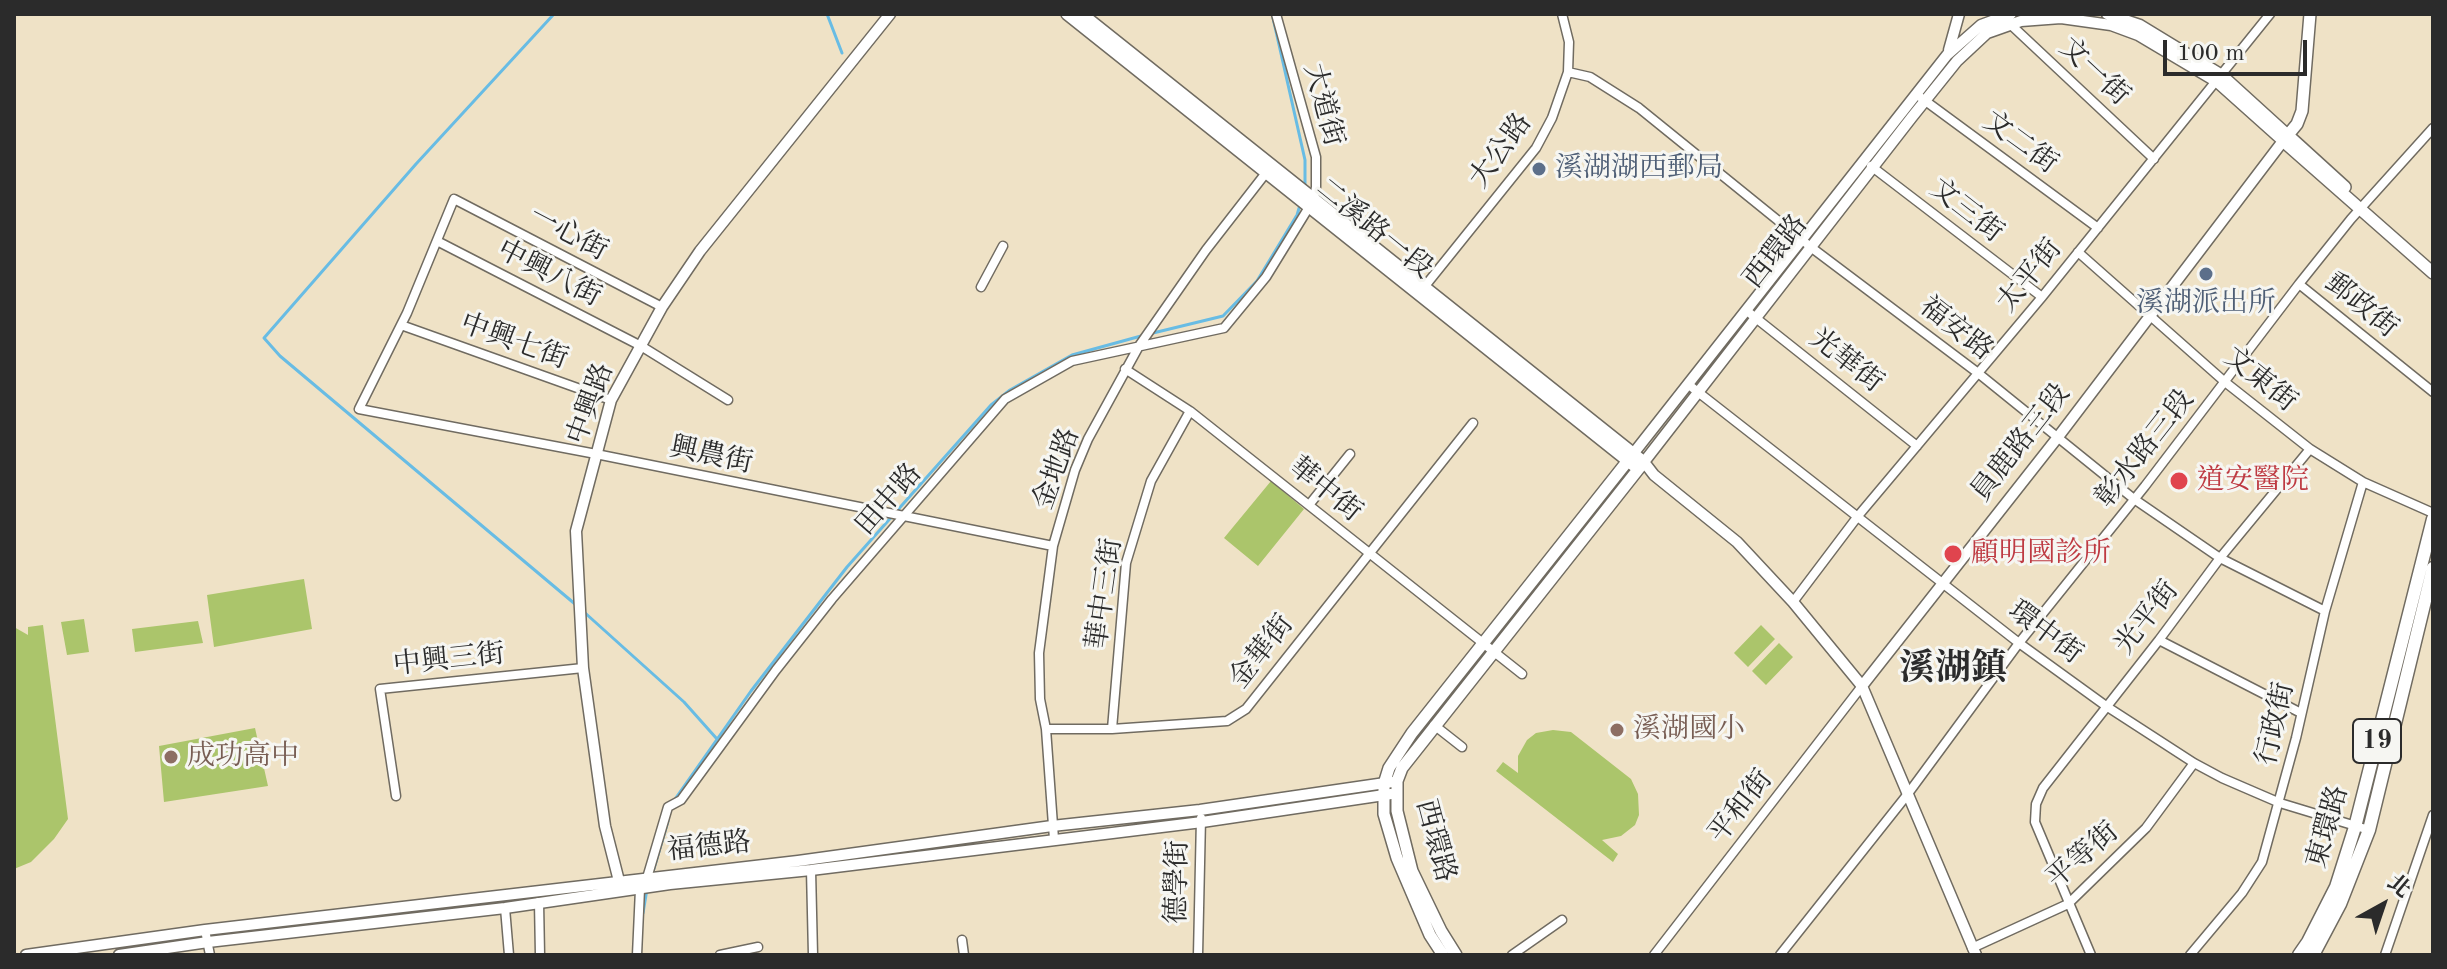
<!DOCTYPE html>
<meta charset="utf-8">
<style>
body{margin:0}
#map{position:relative;width:2447px;height:969px;overflow:hidden;background:#efe2c6;font-family:"Old Standard TT","Noto Serif TC",serif}
canvas{display:block}
.frame{position:absolute;inset:0;border:16px solid #2b2b2b;pointer-events:none}
.north{position:absolute;left:2343px;top:865px;width:80px;height:80px;-webkit-text-stroke:6px #f6f6f2;paint-order:stroke;rotate:40deg;font-size:22px;font-weight:700;line-height:32px;text-align:center;color:#2b2b2b}
.north::after{content:'';display:block;margin:auto;width:28px;height:36px;background:#2b2b2b;clip-path:polygon(50% 0,100% 100%,50% 72%,0 100%)}
.scale{position:absolute;left:2163px;top:40px;width:144px;height:36px;box-sizing:border-box;border:4px solid #2b2b2b;border-top:0;padding-left:10px;font-size:24px;line-height:28px;white-space:nowrap;color:#2b2b2b;-webkit-text-stroke:6px #f6f6f2;paint-order:stroke}
</style>
<div id="map">
<canvas width="2447" height="969"></canvas>
<div class="frame"></div>
<div class="north">北</div>
<div class="scale">100 m</div>
</div>
<script>
const g = document.querySelector('canvas').getContext('2d');
g.lineJoin = 'round';
function paint(path, color) { g.fillStyle = color; g.fill(path, 'evenodd'); }
const shape = rows => new Path2D(rows.map(r => 'M' + r).join(''));
function strokePath(path, color, width, dash) { g.strokeStyle = color; g.lineWidth = width; g.lineCap = dash ? 'butt' : 'round'; g.setLineDash(dash || []); g.stroke(path); }
function drawText(font, color, halo, rows, align = 'center') {
  g.font = font + ' "Old Standard TT","Noto Serif TC",serif'; g.lineWidth = 6; g.setLineDash([]); g.textBaseline = 'middle'; g.strokeStyle = halo; g.fillStyle = color; for (const [text, x, y, turn = 0] of rows) {
    g.save(); g.translate(x, y); g.rotate((+turn || 0) * Math.PI / 180); g.textAlign = isNaN(turn) ? turn : align; if (halo) g.strokeText(text, 0, 0); g.fillText(text, 0, 0); g.restore();
  }
}
paint(shape([
 [1271,481,1304,509,1258,566,1224,538],
 [304,579,312,629,214,647,207,595],
 [84,619,89,652,67,655,61,622],
 [198,621,203,643,135,652,132,629],
 [43,625,68,819,54,839,31,862,14,869,14,627,28,635,28,627],
 [1761,625,1775,639,1748,667,1734,653],
 [1779,643,1793,657,1766,685,1752,671],
 [255,728,268,786,164,802,159,746],
 [1553,730,1571,732,1631,779,1638,794,1639,815,1635,825,1621,836,1602,840,1618,854,1613,862,1496,771,1503,762,1518,773,1518,756,1527,740,1536,733]
]), '#abc56b');
strokePath(shape([
 [554,14,416,164,264,338,280,356,575,604],
 [827,14,842,53],
 [1273,18,1305,160,1305,186],
 [1149,334,1223,316,1257,281,1297,215,1300,205],
 [584,612,684,702,717,739],
 [673,802,751,691,847,567,991,405,1010,390,1072,355,1141,336],
 [652,875,668,821],
 [643,913,647,889]
]), '#68bce4', 3);
const minor = shape([
 [2009,23,2154,159],
 [1568,72,1590,77,1639,108,1812,248,1978,373,2134,499,2220,558,2325,611],
 [1916,94,2098,228],
 [1871,166,2042,297],
 [437,241,641,346,728,400],
 [2078,252,2225,382,2310,449,2363,482,2433,513],
 [2299,284,2433,392],
 [981,287,1003,246],
 [1421,291,1536,148,1552,118,1568,72,1569,42,1562,14],
 [662,307,454,199,407,313,359,409,596,454,1053,546],
 [1747,311,1917,446],
 [401,325,611,400],
 [1125,369,1190,411,1522,674],
 [1689,385,2019,643,2106,706,2194,763,2222,778,2280,803,2369,830],
 [1309,505,1350,454],
 [1793,602,1858,516,2042,297,2270,14],
 [2159,640,2301,713],
 [1434,725,1462,747],
 [1046,729,1112,729,1126,563,1151,481,1190,411],
 [1112,729,1227,721,1246,709,1473,423],
 [396,796,380,689,583,668],
 [1054,839,1046,729,1040,699,1039,653,1053,546,1075,470,1088,439,1139,346,1206,250,1269,169],
 [811,870,813,955],
 [539,902,540,955],
 [505,908,509,955],
 [205,930,210,955],
 [962,940,964,955],
 [1972,948,2068,904,2146,828,2194,763],
 [637,955,640,889,647,878,668,807,681,800,776,670,832,599,1005,399,1072,361,1224,328,1266,277,1314,199,1316,187,1316,157,1276,14],
 [720,955,758,947],
 [1198,955,1201,818],
 [1512,955,1562,920],
 [1654,955,1862,686],
 [1780,955,1907,795,2019,643,2145,486,2299,284,2351,219,2433,128],
 [2091,955,2035,822,2036,804,2043,788,2159,640,2220,558,2310,449],
 [2190,955,2242,893,2262,862,2296,738,2325,611,2363,482],
 [2385,955,2433,815]
]);
const tertiary = shape([
 [2107,14,2140,25,2222,75,2288,135],
 [1949,50,1959,14],
 [1633,454,1947,55,1981,25,2011,14],
 [1862,686,2058,437,2283,141,2217,82,2138,35,2111,25,2061,18,2021,21,1987,33,1957,61,1912,117,1644,462,1654,475,1737,542,1793,602,1862,686,1976,955],
 [620,885,605,826,583,668,576,531,611,400,662,307,700,251,890,14],
 [26,955,205,930,798,861,1052,826,1200,810,1392,782],
 [119,955,208,942,505,908,670,884,811,870,1202,822,1391,794]
]);
const secondary = shape([
 [1067,14,1638,469],
 [1082,14,1644,462,1402,768,1397,781,1397,811,1412,871,1441,931,1456,955],
 [2310,14,2302,111,2297,124,2283,141,2433,273],
 [2290,137,2345,187],
 [1443,955,1430,935,1397,858,1384,814,1384,784,1389,768,1412,733,1630,458]
]);
const primary = shape([
 [2299,955,2308,942,2336,887,2355,827,2433,519],
 [2313,955,2340,904,2369,830,2433,568]
]);
strokePath(minor, '#706b61', 11);
strokePath(tertiary, '#706b61', 13);
strokePath(secondary, '#706b61', 14);
strokePath(primary, '#706b61', 15);
strokePath(minor, '#fff', 8);
strokePath(tertiary, '#fff', 10);
strokePath(secondary, '#fff', 11);
strokePath(primary, '#fff', 12);
for (const [x, y, r, color] of [
 [1539,169,8,"#5c6f8a"],
 [2206,274,8,"#5c6f8a"],
 [2179,481,10,"#e0444e"],
 [1953,554,10,"#e0444e"],
 [1617,730,8,"#8d6e63"],
 [171,757,8,"#8d6e63"]
]) { const dot = new Path2D(); dot.arc(x, y, r, 0, 2 * Math.PI); g.fillStyle = color; g.fill(dot); strokePath(dot, '#f6f6f2', 3); }
for (const [x, y, w] of [
 [2377,741,48]
]) { const box = new Path2D(); box.roundRect(x - w / 2, y - 22, w, 44, 6); g.fillStyle = '#f6f6f2'; g.fill(box); strokePath(box, '#2b2b2b', 2); }
drawText('bold 26px', '#2b2b2b', null, [
 ["19",2377,741]
]);
drawText('28px', '#2b2b2b', '#f6f6f2', [
 ["文一街",2094,72,43],
 ["大道街",1323,105,75],
 ["文二街",2020,143,36],
 ["大公路",1501,151,-54],
 ["文三街",1966,211,38],
 ["二溪路一段",1374,229,39],
 ["一心街",568,234,28],
 ["西環路",1776,252,-52],
 ["中興八街",549,274,27],
 ["太平街",2030,276,-51],
 ["郵政街",2361,306,39],
 ["福安路",1956,329,38],
 ["中興七街",514,342,20],
 ["光華街",1846,361,38],
 ["文東街",2260,380,39],
 ["中興路",591,404,-70],
 ["員鹿路三段",2021,443,-52],
 ["彰水路三段",2145,449,-52],
 ["興農街",711,456,12],
 ["金地路",1057,469,-70],
 ["華中街",1325,490,39],
 ["田中路",889,500,-49],
 ["華中三街",1105,594,-82],
 ["光平街",2147,618,-52],
 ["環中街",2045,633,37],
 ["金華街",1262,652,-52],
 ["中興三街",449,660,-6],
 ["行政街",2276,724,-77],
 ["平和街",1741,807,-52],
 ["東環路",2328,827,-74],
 ["西環路",1435,841,75],
 ["福德路",709,847,-6],
 ["平等街",2083,856,-41],
 ["德學街",1178,882,-89]
]);
drawText('28px', '#4e5e75', '#f6f6f2', [
 ["溪湖湖西郵局",1555,169],
 ["溪湖派出所",2206,304,"center"]
], 'left');
drawText('28px', '#be3a42', '#f6f6f2', [
 ["道安醫院",2197,481],
 ["顧明國診所",1971,554]
], 'left');
drawText('28px', '#785e54', '#f6f6f2', [
 ["溪湖國小",1633,730],
 ["成功高中",187,757]
], 'left');
drawText('bold 36px', '#2b2b2b', '#f6f6f2', [
 ["溪湖鎮",1953,670]
]);
</script>
